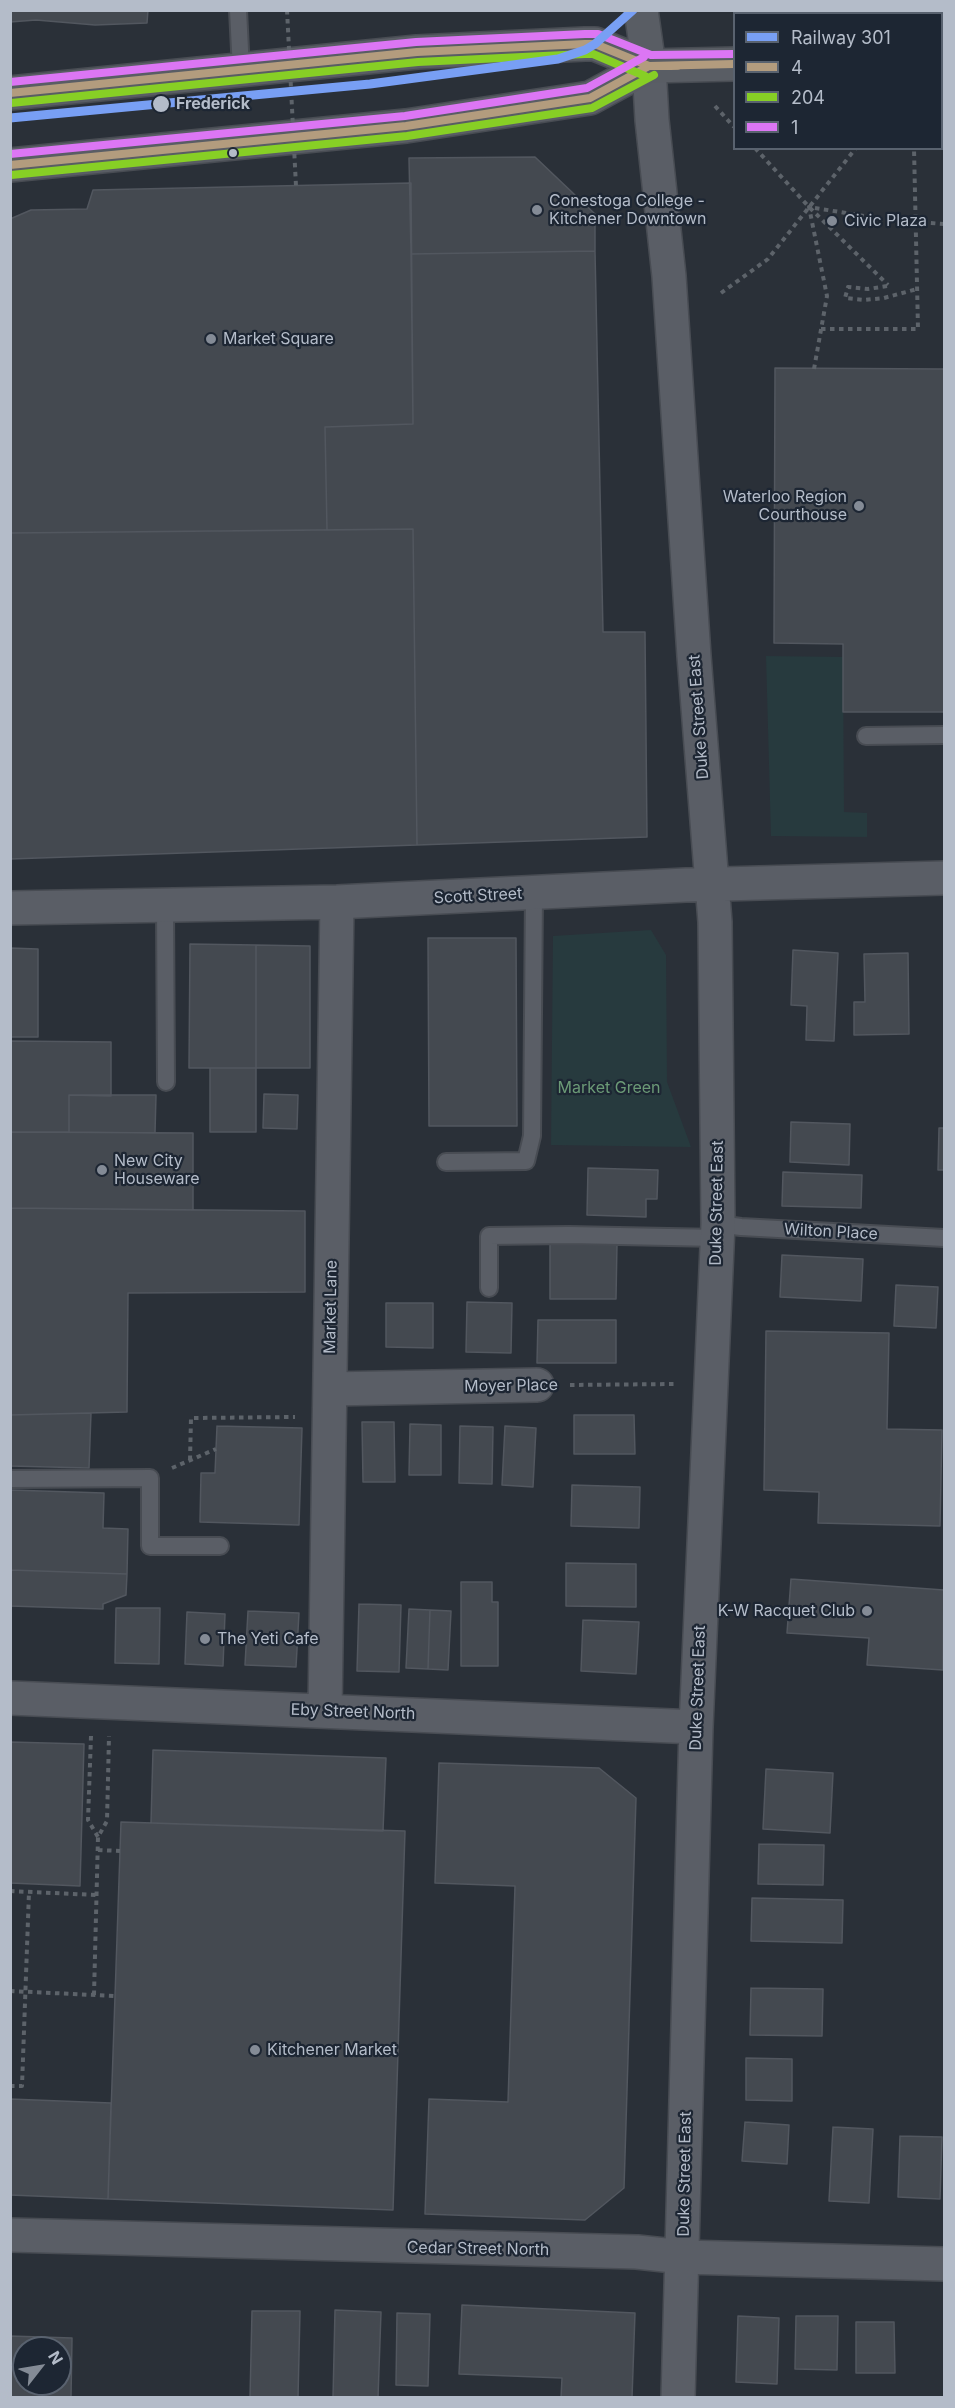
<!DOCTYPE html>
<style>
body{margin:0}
#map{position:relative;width:955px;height:2408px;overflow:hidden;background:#2a3038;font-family:Inter,sans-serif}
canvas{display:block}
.frame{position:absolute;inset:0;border:12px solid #b4bcc9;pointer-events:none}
.legend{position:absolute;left:733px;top:12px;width:210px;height:138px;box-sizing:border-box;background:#1d2633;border:2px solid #59626f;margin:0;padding:8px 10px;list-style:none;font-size:18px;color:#b4bcc9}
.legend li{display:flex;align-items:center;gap:12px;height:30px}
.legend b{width:30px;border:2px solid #59626f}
.north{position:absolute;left:12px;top:2336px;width:60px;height:60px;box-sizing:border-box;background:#1d2633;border:2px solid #59626f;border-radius:50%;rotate:59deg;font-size:16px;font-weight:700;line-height:24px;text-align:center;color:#b4bcc9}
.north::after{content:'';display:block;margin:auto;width:21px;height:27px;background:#848b96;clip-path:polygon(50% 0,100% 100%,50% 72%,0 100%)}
</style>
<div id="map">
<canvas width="955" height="2408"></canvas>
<div class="frame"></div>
<ul class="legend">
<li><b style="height:8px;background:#789ff4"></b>Railway 301</li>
<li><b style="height:8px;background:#b39c7e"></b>4</li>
<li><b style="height:8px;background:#87cf25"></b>204</li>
<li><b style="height:8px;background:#dc76f4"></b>1</li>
</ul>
<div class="north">N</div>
</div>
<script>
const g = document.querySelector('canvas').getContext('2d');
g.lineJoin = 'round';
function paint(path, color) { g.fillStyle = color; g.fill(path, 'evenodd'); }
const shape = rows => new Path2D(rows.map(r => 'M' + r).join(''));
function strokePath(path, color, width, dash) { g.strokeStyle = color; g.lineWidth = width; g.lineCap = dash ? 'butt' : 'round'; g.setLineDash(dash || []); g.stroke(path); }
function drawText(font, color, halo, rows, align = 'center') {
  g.font = font + ' Inter,sans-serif'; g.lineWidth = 4.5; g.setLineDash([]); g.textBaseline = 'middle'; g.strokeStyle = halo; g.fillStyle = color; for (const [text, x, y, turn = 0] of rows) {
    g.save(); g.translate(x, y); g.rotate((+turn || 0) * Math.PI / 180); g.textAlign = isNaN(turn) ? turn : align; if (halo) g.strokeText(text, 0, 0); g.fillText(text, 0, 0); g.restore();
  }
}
paint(shape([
 [766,656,843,657,844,812,867,813,867,837,771,836],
 [651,930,666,955,667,1082,691,1147,551,1145,553,936]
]), '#273a3e');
const building = shape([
 [10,10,148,10,147,23,95,25,36,20,10,22,10,10],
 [535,157,595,214,595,251,411,254,409,158,535,157],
 [411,183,413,424,325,427,327,530,10,533,10,219,31,210,87,209,93,190,411,183],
 [595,251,603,632,645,632,647,837,417,845,413,529,327,530,325,427,413,424,411,254,595,251],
 [775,368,944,369,944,712,843,712,843,644,774,643,775,368],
 [413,529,417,845,10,859,10,533,413,529],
 [428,938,516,938,517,1126,429,1126,428,938],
 [190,944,256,945,256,1068,189,1068,190,944],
 [256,945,310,946,310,1068,256,1068,256,945],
 [10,948,38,949,38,1037,10,1037,10,948],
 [793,950,838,953,834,1041,806,1040,807,1006,791,1005,793,950],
 [908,953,909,1034,854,1035,854,1002,865,1002,864,954,908,953],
 [10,1041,111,1042,111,1096,69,1095,69,1132,10,1132,10,1041],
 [210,1068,256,1068,256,1132,210,1132,210,1068],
 [264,1094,298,1095,297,1129,263,1128,264,1094],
 [69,1095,156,1095,155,1133,69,1132,69,1095],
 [791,1122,850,1124,849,1165,790,1162,791,1122],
 [939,1128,944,1128,944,1170,938,1170,939,1128],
 [10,1132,193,1133,193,1210,10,1208,10,1132],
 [588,1168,658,1170,657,1199,646,1199,646,1217,587,1215,588,1168],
 [783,1172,862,1175,861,1208,782,1206,783,1172],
 [10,1208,305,1211,305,1292,128,1293,127,1412,10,1415,10,1208],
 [550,1243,617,1243,616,1299,550,1299,550,1243],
 [782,1255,863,1259,861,1301,780,1297,782,1255],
 [896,1285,938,1287,936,1328,894,1326,896,1285],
 [467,1302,512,1303,511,1353,466,1352,467,1302],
 [386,1303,433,1303,433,1348,386,1347,386,1303],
 [538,1320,616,1320,616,1363,537,1363,538,1320],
 [766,1331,889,1333,887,1429,942,1430,940,1526,818,1523,819,1492,764,1490,766,1331],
 [91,1413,89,1468,10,1466,10,1415,91,1413],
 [574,1415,634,1415,635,1454,574,1454,574,1415],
 [362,1422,394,1422,395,1482,363,1482,362,1422],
 [410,1424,441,1425,441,1475,409,1475,410,1424],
 [217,1426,302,1428,299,1525,200,1522,201,1473,215,1473,217,1426],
 [460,1426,493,1427,492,1484,459,1483,460,1426],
 [505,1426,536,1428,533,1487,502,1485,505,1426],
 [572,1485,640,1487,639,1528,571,1526,572,1485],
 [10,1490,104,1493,103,1528,128,1529,127,1574,10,1570,10,1490],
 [566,1563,636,1564,636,1607,566,1606,566,1563],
 [10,1570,127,1574,126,1595,103,1604,103,1609,10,1606,10,1570],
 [791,1579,944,1590,944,1579,943,1670,867,1665,869,1638,787,1633,791,1579],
 [461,1582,492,1582,492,1602,498,1602,498,1666,461,1666,461,1582],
 [359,1604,401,1605,399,1672,357,1671,359,1604],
 [116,1608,160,1608,159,1664,115,1663,116,1608],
 [409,1609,430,1610,428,1669,406,1668,409,1609],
 [430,1610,451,1611,448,1670,428,1669,430,1610],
 [248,1611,299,1613,296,1667,245,1665,248,1611],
 [187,1612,225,1614,223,1666,185,1664,187,1612],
 [583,1620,639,1622,636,1674,581,1671,583,1620],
 [10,1742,84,1744,80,1886,10,1883,10,1742],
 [153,1750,386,1758,383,1831,151,1823,153,1750],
 [439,1763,599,1768,636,1798,624,2188,585,2220,425,2214,429,2099,508,2102,515,1886,435,1883,439,1763],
 [766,1769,833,1773,830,1833,763,1829,766,1769],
 [121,1822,405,1831,393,2210,108,2199,121,1822],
 [759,1844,824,1845,823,1885,758,1884,759,1844],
 [752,1898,843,1900,842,1943,751,1941,752,1898],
 [751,1988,823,1989,822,2036,750,2035,751,1988],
 [746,2058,792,2059,792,2101,746,2100,746,2058],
 [10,2099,111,2103,108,2199,10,2195,10,2099],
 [745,2122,789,2125,787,2164,742,2161,745,2122],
 [833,2127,873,2129,869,2203,829,2201,833,2127],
 [900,2136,942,2137,940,2199,898,2197,900,2136],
 [462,2305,635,2313,632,2398,561,2398,562,2378,459,2374,462,2305],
 [335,2310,381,2312,378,2398,333,2398,335,2310],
 [252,2311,300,2311,298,2398,250,2398,252,2311],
 [397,2313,430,2314,428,2386,396,2385,397,2313],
 [738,2316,779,2318,777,2384,736,2382,738,2316],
 [796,2316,838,2316,837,2370,795,2369,796,2316],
 [856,2322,894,2322,895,2373,856,2373,856,2322],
 [10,2336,72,2338,71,2398,10,2398,10,2336],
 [24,2348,60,2348,60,2384,24,2384,24,2348]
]);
paint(building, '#444950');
strokePath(building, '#52575f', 1.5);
const lane = shape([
 [238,10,241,70],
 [927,10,927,14],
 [866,736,944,735],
 [165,906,166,1082],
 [446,1162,526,1161,532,1136,534,893],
 [718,1224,741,1227,944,1238],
 [489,1288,489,1236,569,1235,718,1238],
 [10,1479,150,1478,150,1546,220,1546]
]);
const street = shape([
 [649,66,652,120,669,276,694,656,715,922,718,1224,696,1727,678,2398],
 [10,908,337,902,686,885,944,878],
 [330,1389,537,1385],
 [10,1698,696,1727],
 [325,1711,337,902],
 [10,2235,637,2252,683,2257,944,2264]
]);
const secondary = shape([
 [641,10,649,66],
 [942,57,944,57],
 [10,93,417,52,585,44,595,44,649,66,734,64],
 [10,165,406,126,590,98,649,66]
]);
strokePath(lane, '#484c53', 20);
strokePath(street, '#484c53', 36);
strokePath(secondary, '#484c53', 36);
strokePath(shape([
 [715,106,734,127],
 [942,141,944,141],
 [755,148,809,207,888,285],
 [887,286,868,289,848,287,845,298,864,300,884,298,917,289],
 [721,293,768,259,856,148],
 [821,329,918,329,914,148],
 [814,369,827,296,809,207,889,220,944,224],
 [570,1385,677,1384],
 [190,1460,191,1418,295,1417],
 [172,1468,216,1449],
 [91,1736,88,1820,98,1837],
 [98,1850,120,1851],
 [10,1891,96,1895],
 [10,1991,115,1996],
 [94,1995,98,1837,107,1821,109,1736],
 [10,2086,22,2086,29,1892]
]), '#5d636a', 4, [4.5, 4.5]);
strokePath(lane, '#5a5e66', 16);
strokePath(street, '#5a5e66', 33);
strokePath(secondary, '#595d64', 33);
strokePath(shape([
 [287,10,296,186]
]), '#5d636a', 4, [4.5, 4.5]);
strokePath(shape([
 [10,93,417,52,585,44,595,44,649,66,678,66],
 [10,165,406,126,590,98,649,66,734,64]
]), '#b39c7e', 8);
strokePath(shape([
 [11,103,418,62,585,54,593,54,645,76],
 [11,175,407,136,592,108,654,75]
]), '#87cf25', 8);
strokePath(shape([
 [10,82,416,42,585,34,598,34,651,55,734,54],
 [10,154,405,116,587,88,644,57]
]), '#dc76f4', 8);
strokePath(shape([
 [10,118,370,84,558,59,585,50,595,44,633,10]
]), '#789ff4', 9);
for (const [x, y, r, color] of [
 [161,104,9,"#b4bcc9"],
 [233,153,5,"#b4bcc9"],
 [537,210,6,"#848b96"],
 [832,221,6,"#848b96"],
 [211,339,6,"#848b96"],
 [859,506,6,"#848b96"],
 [102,1170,6,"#848b96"],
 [867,1611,6,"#848b96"],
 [205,1639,6,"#848b96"],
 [255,2050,6,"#848b96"]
]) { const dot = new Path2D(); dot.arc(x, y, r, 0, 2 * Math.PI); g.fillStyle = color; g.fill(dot); strokePath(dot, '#1d2633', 2); }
drawText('bold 16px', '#b4bcc9', '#1d2633', [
 ["Frederick",176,104]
], 'left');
drawText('16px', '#b4bcc9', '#1d2633', [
 ["Conestoga College -",549,201],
 ["Kitchener Downtown",549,219],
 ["Civic Plaza",844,221],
 ["Market Square",223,339],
 ["Waterloo Region",847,497,"right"],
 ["Courthouse",847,515,"right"],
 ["New City",114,1161],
 ["Houseware",114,1179],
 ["K-W Racquet Club",855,1611,"right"],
 ["The Yeti Cafe",217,1639],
 ["Kitchener Market",267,2050]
], 'left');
drawText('16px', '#b4bcc9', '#1d2633', [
 ["Duke Street East",699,717,-94],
 ["Scott Street",478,896,-3],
 ["Duke Street East",717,1203,-89],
 ["Wilton Place",831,1232,3],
 ["Market Lane",331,1307,-89],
 ["Moyer Place",511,1386,-1],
 ["Duke Street East",698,1688,-88],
 ["Eby Street North",353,1712,2],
 ["Duke Street East",685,2174,-89],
 ["Cedar Street North",478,2249,1]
]);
drawText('16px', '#6b9a76', '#1d2633', [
 ["Market Green",609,1088]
]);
</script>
